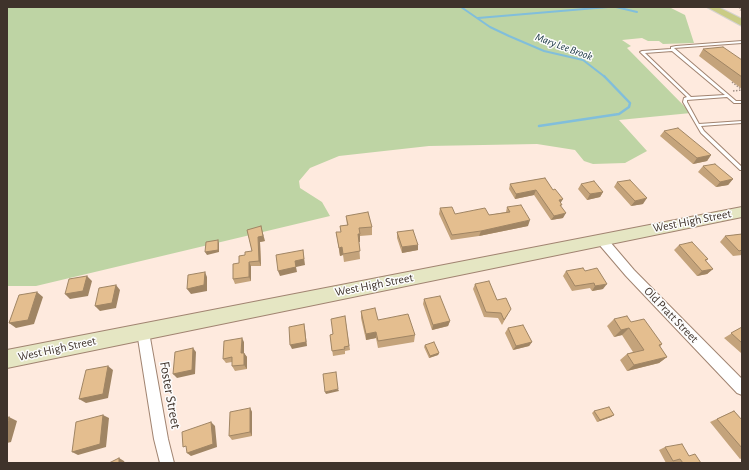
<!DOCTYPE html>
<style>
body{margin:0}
#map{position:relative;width:749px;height:470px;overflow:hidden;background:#feeade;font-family:"Alegreya Sans",sans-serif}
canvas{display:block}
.frame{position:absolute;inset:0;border:8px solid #3f332b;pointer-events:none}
</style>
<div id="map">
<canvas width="749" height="470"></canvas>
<div class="frame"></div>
</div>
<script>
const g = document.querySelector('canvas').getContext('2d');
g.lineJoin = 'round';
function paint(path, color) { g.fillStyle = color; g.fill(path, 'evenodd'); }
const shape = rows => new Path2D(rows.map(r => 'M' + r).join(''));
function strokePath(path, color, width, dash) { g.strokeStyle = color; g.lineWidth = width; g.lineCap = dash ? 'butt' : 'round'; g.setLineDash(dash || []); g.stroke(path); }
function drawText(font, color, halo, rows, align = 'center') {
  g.font = font + ' "Alegreya Sans",sans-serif'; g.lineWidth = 3; g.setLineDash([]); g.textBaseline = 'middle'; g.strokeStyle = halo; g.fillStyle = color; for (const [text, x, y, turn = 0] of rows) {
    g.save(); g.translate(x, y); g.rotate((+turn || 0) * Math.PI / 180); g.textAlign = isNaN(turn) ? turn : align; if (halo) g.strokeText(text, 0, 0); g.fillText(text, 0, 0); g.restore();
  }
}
paint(shape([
 [7,7,669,7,685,15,694,43,663,44,659,41,648,41,642,38,622,40,631,46,627,48,691,113,619,120,647,151,625,163,593,164,584,161,575,150,537,144,429,146,339,156,310,168,299,181,300,188,322,202,330,216,36,286,7,286]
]), '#bed4a4');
strokePath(shape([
 [461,7,490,27,509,36,544,51,583,60,605,77],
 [616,7,637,12],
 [478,18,608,7]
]), '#81bedb', 2);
strokePath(shape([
 [539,126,619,114,629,107,630,103,604,76]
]), '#81bedb', 2.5);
const lane = shape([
 [742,41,742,43,674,48,736,101,742,101,742,103,734,103,727,97,687,100,687,102,699,124,742,121,742,123,701,126,704,131,742,167,742,170,740,170,701,133,683,102,684,98,687,97,640,52,642,51,671,49,671,47,676,46,742,41],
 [672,51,721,92,725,95,691,97,645,53,672,51]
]);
const street = shape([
 [601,235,605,236,634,270,742,379,742,395,737,393,626,276,597,242,596,239,597,236,601,235],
 [143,327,147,328,149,332,168,439,174,463,160,463,154,439,137,332,139,328,143,327]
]);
const secondary = shape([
 [742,207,742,217,7,368,7,350,742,207]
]);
const primary = shape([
 [707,7,718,7,742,19,742,26,707,7]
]);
strokePath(lane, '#a18471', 2);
strokePath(street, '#a18471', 2);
strokePath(secondary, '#a18471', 2);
strokePath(primary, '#d5d2d0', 2);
strokePath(shape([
 [737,7,741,9,740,11]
]), '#9f8f85', 1, [1, 1]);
strokePath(shape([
 [732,82,741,89],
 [733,91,742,90]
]), '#9f8f85', 1.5, [1.5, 1.5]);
paint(lane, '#fff');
paint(street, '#fff');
paint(secondary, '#e5e6c3');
paint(primary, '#cacc86');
paint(shape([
 [703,49,742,60,742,89,699,56],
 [664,131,711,155,707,161,693,164,660,136],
 [703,166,733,179,728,185,716,187,698,172],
 [545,178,561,203,561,207,563,218,551,220,534,195,515,199,509,189,510,184],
 [617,182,643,204,631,206,614,187],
 [581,184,603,192,600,197,587,200,578,189],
 [507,207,528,226,479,236,451,240,439,214,440,208,455,214,489,215,506,212],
 [346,216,372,227,372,235,360,236,360,242,359,242,360,259,344,262,343,255,340,256,336,232,341,232,340,226,347,225],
 [247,230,265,241,260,242,261,266,251,266,251,281,235,284,233,279,239,263,245,255,252,251],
 [397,232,418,245,418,250,402,253,397,238],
 [742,234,742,255,733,256,720,242,725,236],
 [679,245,708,259,706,261,713,269,707,274,697,276,674,250],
 [566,271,585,271,603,289,592,291,590,288,572,291,563,276],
 [475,284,497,300,508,314,502,325,498,318,484,317,473,289],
 [424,299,450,321,448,326,432,330,423,304],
 [361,311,378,320,415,335,414,342,378,348,376,338,366,340,361,318],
 [345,316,350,350,345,351,345,354,333,356,330,335,333,334],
 [614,319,631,322,662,344,660,347,667,357,659,363,627,371,620,360,627,354,633,352,622,335,614,337,607,326],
 [742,327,742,352,741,353,724,338],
 [508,328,532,342,529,346,513,350,505,333],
 [244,342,244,353,247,357,247,369,235,371,232,366,232,362,226,363,223,359],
 [425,345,439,353,438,355,429,358,424,347],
 [250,408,252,412,252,436,232,440,229,436],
 [594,411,614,415,611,417,597,422,592,413],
 [734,411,742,420,742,458,740,459,710,422],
 [665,447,689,456,701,463,674,463,673,462,666,463,659,450]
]), '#c4a37b');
paint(shape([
 [711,155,707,161,693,164,697,158],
 [733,179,728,185,716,187,720,182],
 [536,190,534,195,515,199,516,194],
 [603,192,600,197,587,200,590,194],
 [647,198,643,204,631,206,635,201],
 [563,199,560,204,559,200],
 [566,213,563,218,551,220,554,216],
 [530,220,528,226,479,236,481,231],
 [261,226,265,241,260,242,261,266,259,261,258,237],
 [358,234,360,234,360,242,358,242],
 [218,240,219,243,219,252,207,255,205,252],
 [418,245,418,250,402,253,402,247],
 [342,247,343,255,340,256,339,248],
 [303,250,305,265,296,267,297,272,280,276,278,271,295,261],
 [249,262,251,266,251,281,249,277],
 [713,269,707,274,697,276,702,271],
 [205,272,207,277,207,291,191,294,187,289],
 [87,276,92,281,88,296,70,299,65,294],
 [607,284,603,289,592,291,595,286],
 [116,285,120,290,116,308,100,311,95,306],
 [37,292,43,297,34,324,16,328,9,323],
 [450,321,448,326,432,330,433,325],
 [304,324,305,329,307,346,292,349,290,345],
 [629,328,622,335,614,337,621,330],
 [376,332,376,338,366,340,366,334],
 [242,338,244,342,244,358,241,353],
 [532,342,529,346,513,350,516,346],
 [193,348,196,352,195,374,177,378,173,374],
 [244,353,247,357,247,369,244,365],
 [439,353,438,355,429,358,430,356],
 [667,357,659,363,627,371,634,365],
 [108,366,113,370,108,398,86,403,79,399],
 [338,389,339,391,326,394,325,392],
 [250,408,252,412,252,436,250,432],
 [103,415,109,418,106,447,78,455,72,452],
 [614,415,611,417,597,422,600,420],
 [9,417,17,421,11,442,7,443,7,426],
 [211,422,215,426,217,447,191,456,187,453],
 [119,458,124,461,125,463,119,463]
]), '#a08564');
const building = shape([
 [723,47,742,60,742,77,703,49,723,47],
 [678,128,711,155,697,158,664,131,678,128],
 [715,164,733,179,720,182,703,166,715,164],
 [545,178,553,190,555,189,563,199,559,200,562,205,560,205,566,213,554,216,536,190,516,194,510,184,545,178],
 [630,180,647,198,635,201,617,182,630,180],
 [594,181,603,192,590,194,581,184,594,181],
 [521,205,530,220,481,231,452,235,440,208,452,207,455,214,485,208,489,215,510,212,507,207,521,205],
 [368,212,372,227,359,228,360,234,358,234,360,251,343,254,342,247,339,248,336,232,341,232,340,226,348,225,346,216,368,212],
 [261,226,263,236,258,237,259,261,249,262,249,277,233,279,233,264,239,263,239,256,245,255,245,252,252,251,247,230,261,226],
 [413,230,418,245,402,247,397,232,413,230],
 [742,234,742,250,739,251,725,236,742,234],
 [218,240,218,250,205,252,206,242,218,240],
 [692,242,708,259,705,260,713,269,702,271,679,245,692,242],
 [303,250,304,259,295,261,296,267,278,271,276,255,303,250],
 [583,268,585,271,597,268,607,284,595,286,594,283,575,286,566,271,583,268],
 [205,272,204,285,187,289,188,275,205,272],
 [87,276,83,291,65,294,69,279,87,276],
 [489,281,497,300,506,298,511,309,504,320,501,313,486,312,475,284,489,281],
 [116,285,112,303,95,306,99,288,116,285],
 [37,292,28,320,9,323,19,295,37,292],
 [440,296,450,321,433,325,424,299,440,296],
 [375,308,378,320,408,314,415,335,378,341,376,332,366,334,361,311,375,308],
 [345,316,349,346,344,347,345,349,332,351,330,335,333,334,331,319,345,316],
 [627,316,631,322,644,319,662,344,659,345,667,357,634,365,627,354,644,350,629,328,621,330,614,319,627,316],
 [304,324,306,342,290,345,289,327,304,324],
 [523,325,532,342,516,346,508,328,523,325],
 [742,327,742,343,731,333,742,327],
 [242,338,241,353,244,353,244,365,232,366,232,357,223,359,224,341,242,338],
 [434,342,439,353,430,356,425,345,434,342],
 [193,348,192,370,173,374,175,352,193,348],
 [108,366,103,394,79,399,86,370,108,366],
 [336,372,338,389,325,392,323,374,336,372],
 [609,407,614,415,600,420,594,411,609,407],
 [250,408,250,432,229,436,230,412,250,408],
 [734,411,742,420,742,448,717,419,734,411],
 [103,415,100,444,72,452,76,422,103,415],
 [9,417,7,426,7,418,9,417],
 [211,422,213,444,187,453,186,446,183,447,182,432,211,422],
 [682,444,689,456,695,454,701,463,683,463,680,459,673,461,665,447,682,444],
 [119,458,119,463,109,463,119,458]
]);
paint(building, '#e4be8f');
strokePath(building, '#a08564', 1);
drawText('italic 11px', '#15323f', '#fcfcfc', [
 ["Mary Lee Brook",564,47,20]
]);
drawText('12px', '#3f332b', '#fcfcfc', [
 ["West High Street",692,221,-11],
 ["West High Street",374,285,-11],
 ["Old Pratt Street",671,315,46],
 ["West High Street",57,349,-12]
]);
drawText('14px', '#3f332b', '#fcfcfc', [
 ["Foster Street",170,395,80]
]);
</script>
